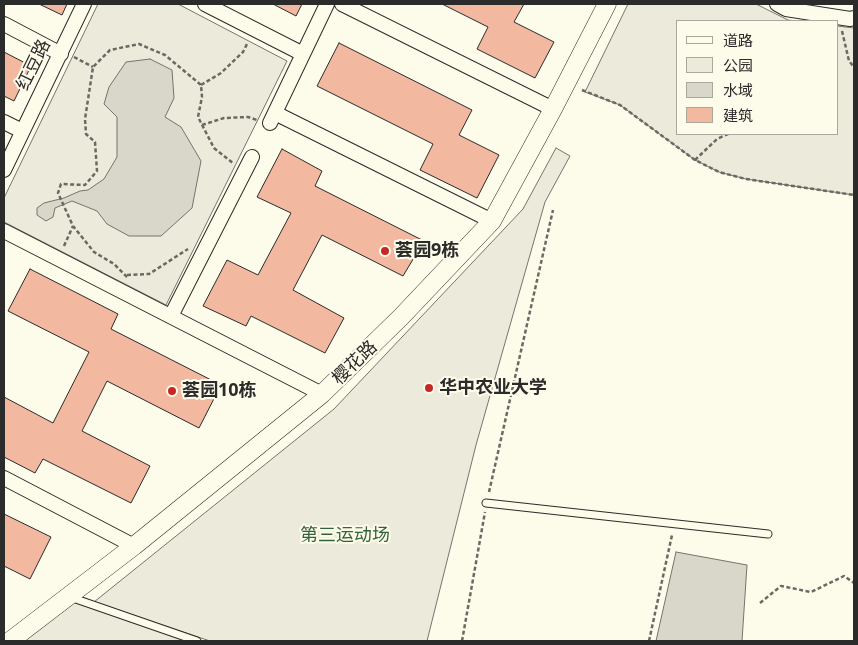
<!DOCTYPE html>
<meta charset="utf-8">
<style>
body{margin:0}
#map{position:relative;width:858px;height:645px;overflow:hidden;background:#fdfbea;font-family:"Noto Sans","Noto Sans SC",sans-serif}
canvas{display:block}
.frame{position:absolute;inset:0;border:5px solid #2b2b2b;pointer-events:none}
.legend{position:absolute;left:676px;top:20px;width:162px;height:115px;box-sizing:border-box;background:#fdfbea;border:1px solid #a9a89e;margin:0;padding:6px 9px;list-style:none;font-size:15px;color:#2b2b2b}
.legend li{display:flex;align-items:center;gap:10px;height:25px}
.legend b{width:25px;border:1px solid #a9a89e}
</style>
<div id="map">
<canvas width="858" height="645"></canvas>
<div class="frame"></div>
<ul class="legend">
<li><b style="height:6px;background:#fdfbea"></b>道路</li>
<li><b style="height:14px;background:#ecebdb"></b>公园</li>
<li><b style="height:14px;background:#d8d7c9"></b>水域</li>
<li><b style="height:14px;background:#f2b8a0"></b>建筑</li>
</ul>
</div>
<script>
const g = document.querySelector('canvas').getContext('2d');
g.lineJoin = 'round';
function paint(path, color) { g.fillStyle = color; g.fill(path, 'evenodd'); }
const shape = rows => new Path2D(rows.map(r => 'M' + r).join(''));
function strokePath(path, color, width, dash) { g.strokeStyle = color; g.lineWidth = width; g.lineCap = dash ? 'butt' : 'round'; g.setLineDash(dash || []); g.stroke(path); }
function drawText(font, color, halo, rows, align = 'center') {
  g.font = font + ' "Noto Sans","Noto Sans SC",sans-serif'; g.lineWidth = 4; g.setLineDash([]); g.textBaseline = 'middle'; g.strokeStyle = halo; g.fillStyle = color; for (const [text, x, y, turn = 0] of rows) {
    g.save(); g.translate(x, y); g.rotate((+turn || 0) * Math.PI / 180); g.textAlign = isNaN(turn) ? turn : align; if (halo) g.strokeText(text, 0, 0); g.fillText(text, 0, 0); g.restore();
  }
}
const green = shape([
 [98,4,178,4,287,61,166,305,4,222,4,198,98,4],
 [628,4,756,4,788,20,797,21,677,21,677,134,837,134,837,26,854,28,854,195,746,179,719,172,695,160,620,105,585,92,628,4],
 [556,148,570,156,545,202,476,445,427,641,210,641,94,602,334,409,523,209,556,148],
 [69,596,197,641,10,641,69,596]
]);
paint(green, '#ecebdb');
strokePath(green, '#74746e', 1);
const water = shape([
 [150,59,172,70,174,98,165,117,181,127,201,161,192,208,161,236,129,236,107,224,97,211,72,201,55,208,53,217,46,221,37,215,37,208,44,203,64,198,80,191,88,190,104,179,117,157,117,117,104,104,109,87,126,62,150,59],
 [676,552,747,565,742,641,656,641,676,552]
]);
paint(water, '#d8d7c9');
strokePath(water, '#74746e', 1);
const building = shape([
 [39,4,67,4,62,15,39,4],
 [273,4,302,4,296,16,273,4],
 [442,4,524,4,514,22,554,42,535,78,477,49,488,27,442,4],
 [339,43,472,110,459,135,499,155,477,198,420,170,433,144,317,86,339,43],
 [4,52,31,66,14,101,4,96,4,52],
 [282,149,322,171,315,186,424,241,403,276,322,235,293,290,344,318,325,353,251,316,246,326,203,306,227,260,258,275,291,213,257,197,282,149],
 [30,269,118,314,111,329,221,385,199,428,107,381,82,431,150,466,131,503,43,459,35,473,4,457,4,397,53,423,89,352,8,311,30,269],
 [4,514,51,537,30,579,4,566,4,514]
]);
paint(building, '#f2b8a0');
strokePath(building, '#2b2b2b', 1);
const service = shape([
 [486,503,768,534],
 [70,597,197,641]
]);
const minor = shape([
 [205,4,303,54],
 [342,4,553,109],
 [777,4,786,9,850,19,854,18],
 [4,24,61,54],
 [275,113,492,221],
 [4,122,22,131],
 [270,123,327,4],
 [4,170,84,4],
 [4,231,322,394],
 [171,316,252,157],
 [4,478,134,546]
]);
const tertiary = shape([
 [10,641,134,546,322,394,401,317,492,221,553,109,607,4]
]);
strokePath(service, '#2b2b2b', 9);
strokePath(minor, '#2b2b2b', 16);
strokePath(tertiary, '#2b2b2b', 19);
strokePath(shape([
 [842,31,849,61,854,67],
 [74,57,93,67],
 [201,85,221,73,243,52,248,42],
 [582,90,620,105,695,160,719,172,746,179,854,195],
 [202,125,224,118,248,117,257,120],
 [695,160,717,139,728,134],
 [64,246,73,226],
 [127,275,149,274,188,249],
 [127,277,114,264,94,252,73,226,58,193,61,184,85,185,97,171,95,142,86,134,85,119,93,67,110,50,139,44,165,55,201,85,202,97,198,117,214,148,234,164],
 [489,492,553,210],
 [760,603,781,586,811,592,844,576,854,583],
 [462,641,485,512],
 [649,641,672,535]
]), '#6a6964', 2.5, [4, 2.5]);
strokePath(service, '#fdfbea', 7);
strokePath(minor, '#fdfbea', 14);
strokePath(tertiary, '#fdfbea', 18);
for (const [x, y, r, color] of [
 [385,251,5,"#c62828"],
 [429,388,5,"#c62828"],
 [172,391,5,"#c62828"]
]) { const dot = new Path2D(); dot.arc(x, y, r, 0, 2 * Math.PI); g.fillStyle = color; g.fill(dot); strokePath(dot, '#fdfbea', 2); }
drawText('18px', '#2b2b2b', '#fdfbea', [
 ["红豆路",34,65,-64],
 ["樱花路",355,363,-44]
]);
drawText('bold 18px', '#2b2b2b', '#fdfbea', [
 ["荟园9栋",395,251],
 ["华中农业大学",439,388],
 ["荟园10栋",182,391]
], 'left');
drawText('18px', '#34623c', '#fdfbea', [
 ["第三运动场",345,536]
]);
</script>
